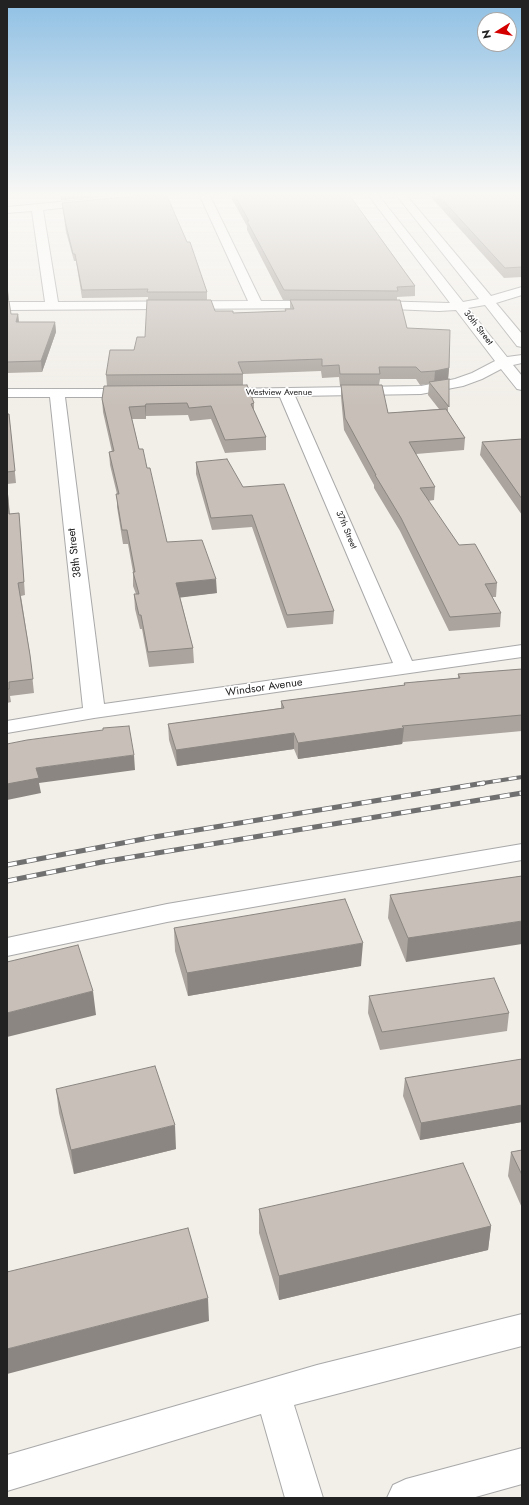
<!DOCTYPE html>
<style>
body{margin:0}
#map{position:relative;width:529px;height:1505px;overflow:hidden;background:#f2efe9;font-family:Jost,sans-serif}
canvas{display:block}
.frame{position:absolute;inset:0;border:8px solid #222;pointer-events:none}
.north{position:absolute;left:477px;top:12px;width:40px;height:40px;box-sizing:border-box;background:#fff;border:1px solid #a7a7a7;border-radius:50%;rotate:259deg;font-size:11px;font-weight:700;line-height:16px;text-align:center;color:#222}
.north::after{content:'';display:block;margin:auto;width:14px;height:18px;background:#d40000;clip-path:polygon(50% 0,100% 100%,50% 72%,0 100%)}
</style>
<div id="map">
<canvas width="529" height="1505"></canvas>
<div class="frame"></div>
<div class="north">N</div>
</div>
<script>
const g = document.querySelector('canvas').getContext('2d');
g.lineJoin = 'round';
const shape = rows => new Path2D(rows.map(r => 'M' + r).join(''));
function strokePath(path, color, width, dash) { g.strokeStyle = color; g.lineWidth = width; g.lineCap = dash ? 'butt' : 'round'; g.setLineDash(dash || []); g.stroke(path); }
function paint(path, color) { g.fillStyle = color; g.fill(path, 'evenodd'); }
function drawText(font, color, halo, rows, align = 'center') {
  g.font = font + ' Jost,sans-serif'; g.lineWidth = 3.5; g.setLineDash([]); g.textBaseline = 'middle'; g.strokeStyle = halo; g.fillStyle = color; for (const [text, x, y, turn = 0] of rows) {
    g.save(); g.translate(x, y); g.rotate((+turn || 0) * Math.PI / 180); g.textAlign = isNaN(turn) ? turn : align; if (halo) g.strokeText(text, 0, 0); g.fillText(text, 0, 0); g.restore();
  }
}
const minor = shape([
 [200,196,210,196,261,301,320,301,325,302,326,305,325,308,7,310,7,302,45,302,32,211,7,213,7,207,91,199,95,200,96,202,95,204,43,210,58,302,248,301,200,196],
 [369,196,379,196,463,302,479,299,397,196,407,196,491,296,522,287,522,295,496,303,522,334,522,347,517,346,485,305,468,308,507,357,522,355,522,363,513,365,522,376,522,390,517,389,501,369,482,379,463,386,421,394,295,396,412,661,522,645,522,657,94,718,7,733,7,721,83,708,50,397,7,397,7,389,133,389,138,390,140,393,138,396,133,397,65,397,104,704,393,663,280,397,221,397,216,396,214,393,216,390,221,389,421,386,455,379,472,373,495,361,456,310,439,311,367,308,366,305,367,302,372,301,450,303,369,196],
 [522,844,522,860,167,922,7,956,7,938,167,904,522,844],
 [522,1314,522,1346,294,1405,323,1498,285,1498,261,1414,7,1491,7,1455,317,1365,522,1314],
 [522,1448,522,1484,472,1498,387,1498,393,1485,406,1479,522,1448]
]);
strokePath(minor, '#a9a9a9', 2);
paint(minor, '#fff');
const railFar1 = shape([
 [477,784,522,777]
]);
const rail = shape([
 [7,865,154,837,484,783],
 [7,881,102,862,522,793]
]);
strokePath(railFar1, '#707070', 4);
strokePath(rail, '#707070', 5);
strokePath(railFar1, '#fff', 2.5, [8]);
strokePath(rail, '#fff', 3.5, [10]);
paint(shape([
 [230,196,350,196,415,286,415,296,397,297,397,300,407,328,449,368,448,379,448,412,465,438,464,450,416,454,435,487,434,500,428,501,459,545,497,583,496,597,492,597,501,613,500,627,449,631,400,531,374,488,374,485,344,430,341,397,341,386,340,386,339,377,322,378,321,371,243,374,243,385,254,403,254,411,266,437,266,450,225,453,211,419,190,421,188,415,146,416,146,419,132,419,139,449,147,468,167,542,217,593,180,597,193,648,194,663,149,667,142,629,140,629,135,609,134,594,136,594,133,586,133,572,128,544,123,544,117,507,117,494,110,465,109,452,112,452,103,412,102,399,107,386,106,375,134,350,145,337,215,311,233,313,285,311,285,309,290,309,290,300,336,300,283,300,247,230,247,226],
 [380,379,416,379,420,385,429,384,428,395,439,409,388,413,379,385],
 [430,196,522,196,522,277,504,278],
 [62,203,207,292,207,300,148,300,148,297,82,298,76,261,74,261,66,232],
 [7,285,9,300,8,301,11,314,18,314,19,322,55,322,56,332,42,372,7,373],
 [7,414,9,414,16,483,7,484,10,514,20,526,25,595,21,596,30,655,34,693,10,696,11,702,7,703],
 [522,439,522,515,480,455,482,442],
 [196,462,243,487,334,611,333,624,287,628,252,527,212,530,196,474],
 [522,669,522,731,403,742,402,744,298,759,294,749,177,766,169,740,168,724,281,708,281,701,404,685,404,683,458,678,458,674],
 [522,876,406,962,388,918,390,895],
 [174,928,361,966,188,996,175,951],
 [369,996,509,1013,507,1031,380,1050,368,1013],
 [522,1059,522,1122,420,1140,403,1096,405,1078],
 [56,1089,176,1149,74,1174,59,1113],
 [522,1150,522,1208,508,1176,511,1152],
 [259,1209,491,1226,488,1250,279,1300,259,1233]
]), '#aba49e');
paint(shape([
 [60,196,113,196,61,200],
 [8,290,9,300,7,301,7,291],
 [18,314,19,324,16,322],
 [55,322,56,332,42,372,41,361],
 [449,368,448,380,434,384,435,371],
 [146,404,146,419,145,406],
 [216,579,217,593,177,598,176,583],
 [404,728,402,744,298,759,298,743],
 [294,733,294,749,177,766,176,750],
 [134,755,135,770,39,783,41,793,7,800,7,784,36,768],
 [522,921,522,944,406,962,408,938],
 [363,943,361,966,188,996,187,973],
 [93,991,96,1015,7,1037,7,1013],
 [522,1105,522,1122,420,1140,421,1123],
 [175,1125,176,1149,74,1174,71,1150],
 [491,1226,488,1250,279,1300,279,1276],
 [208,1298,209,1321,7,1374,7,1349]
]), '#8b8681');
const building = shape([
 [134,196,167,196,187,242,190,242,207,292,147,292,148,289,82,290,75,254,73,254,66,225,62,203,134,196],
 [235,196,350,196,415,286,397,287,398,291,284,290,247,221,249,221,235,196],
 [439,196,522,196,522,267,505,268,439,196],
 [147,300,211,300,215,311,233,311,233,313,286,311,285,309,294,309,290,300,400,300,407,328,450,330,449,368,435,371,421,372,416,367,379,367,380,374,340,374,339,365,322,366,322,359,238,362,243,374,106,375,110,350,134,350,137,337,145,337,147,300],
 [7,301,9,301,11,314,18,314,16,322,55,322,41,361,7,362,7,301],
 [449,379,449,407,429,382,449,379],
 [247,385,254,403,251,404,266,437,225,440,211,406,189,408,187,403,146,404,145,406,129,407,139,449,143,449,147,468,150,468,167,542,202,540,216,579,176,583,193,648,148,652,141,615,139,615,134,594,139,594,133,572,135,572,127,530,122,530,116,494,119,494,109,452,114,451,102,399,104,386,247,385],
 [341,385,382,385,388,413,446,409,465,438,409,442,435,487,420,488,459,545,475,544,497,583,485,584,501,613,450,617,401,518,375,475,376,475,345,418,341,385],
 [7,414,9,414,15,471,7,472,7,414],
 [522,439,522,499,482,442,522,439],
 [227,459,243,487,284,484,334,611,287,615,252,515,211,518,196,462,227,459],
 [7,488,9,514,19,513,24,582,18,583,30,655,33,679,9,682,9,689,7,689,7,488],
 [522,669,522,715,402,726,404,728,298,743,294,733,176,750,168,724,284,708,281,701,405,685,404,683,460,678,458,674,522,669],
 [129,726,134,755,36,768,39,778,7,784,7,744,27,740,103,730,103,728,129,726],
 [522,876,522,921,408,938,390,895,522,876],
 [345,899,363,943,187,973,174,928,345,899],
 [78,945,93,991,7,1013,7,962,78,945],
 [494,978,509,1013,382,1032,369,996,494,978],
 [522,1059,522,1105,421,1123,405,1078,522,1059],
 [155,1066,175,1125,71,1150,56,1089,155,1066],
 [522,1150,522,1175,511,1152,522,1150],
 [463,1163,491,1226,279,1276,259,1209,463,1163],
 [188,1228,208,1298,7,1349,7,1272,188,1228]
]);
paint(building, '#c7bfb8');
strokePath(building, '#8b8681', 1);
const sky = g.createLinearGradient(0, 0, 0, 406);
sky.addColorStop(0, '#8fc0e4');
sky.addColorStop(0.48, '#f9f8f5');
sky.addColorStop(1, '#f9f8f500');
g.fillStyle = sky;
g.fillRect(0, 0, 529, 406);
drawText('9px', '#222', '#fff', [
 ["36th Street",478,328,52],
 ["Westview Avenue",279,393],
 ["37th Street",346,530,67]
]);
drawText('11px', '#222', '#fff', [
 ["38th Street",75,553,-97],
 ["Windsor Avenue",264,688,-8]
]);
</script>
